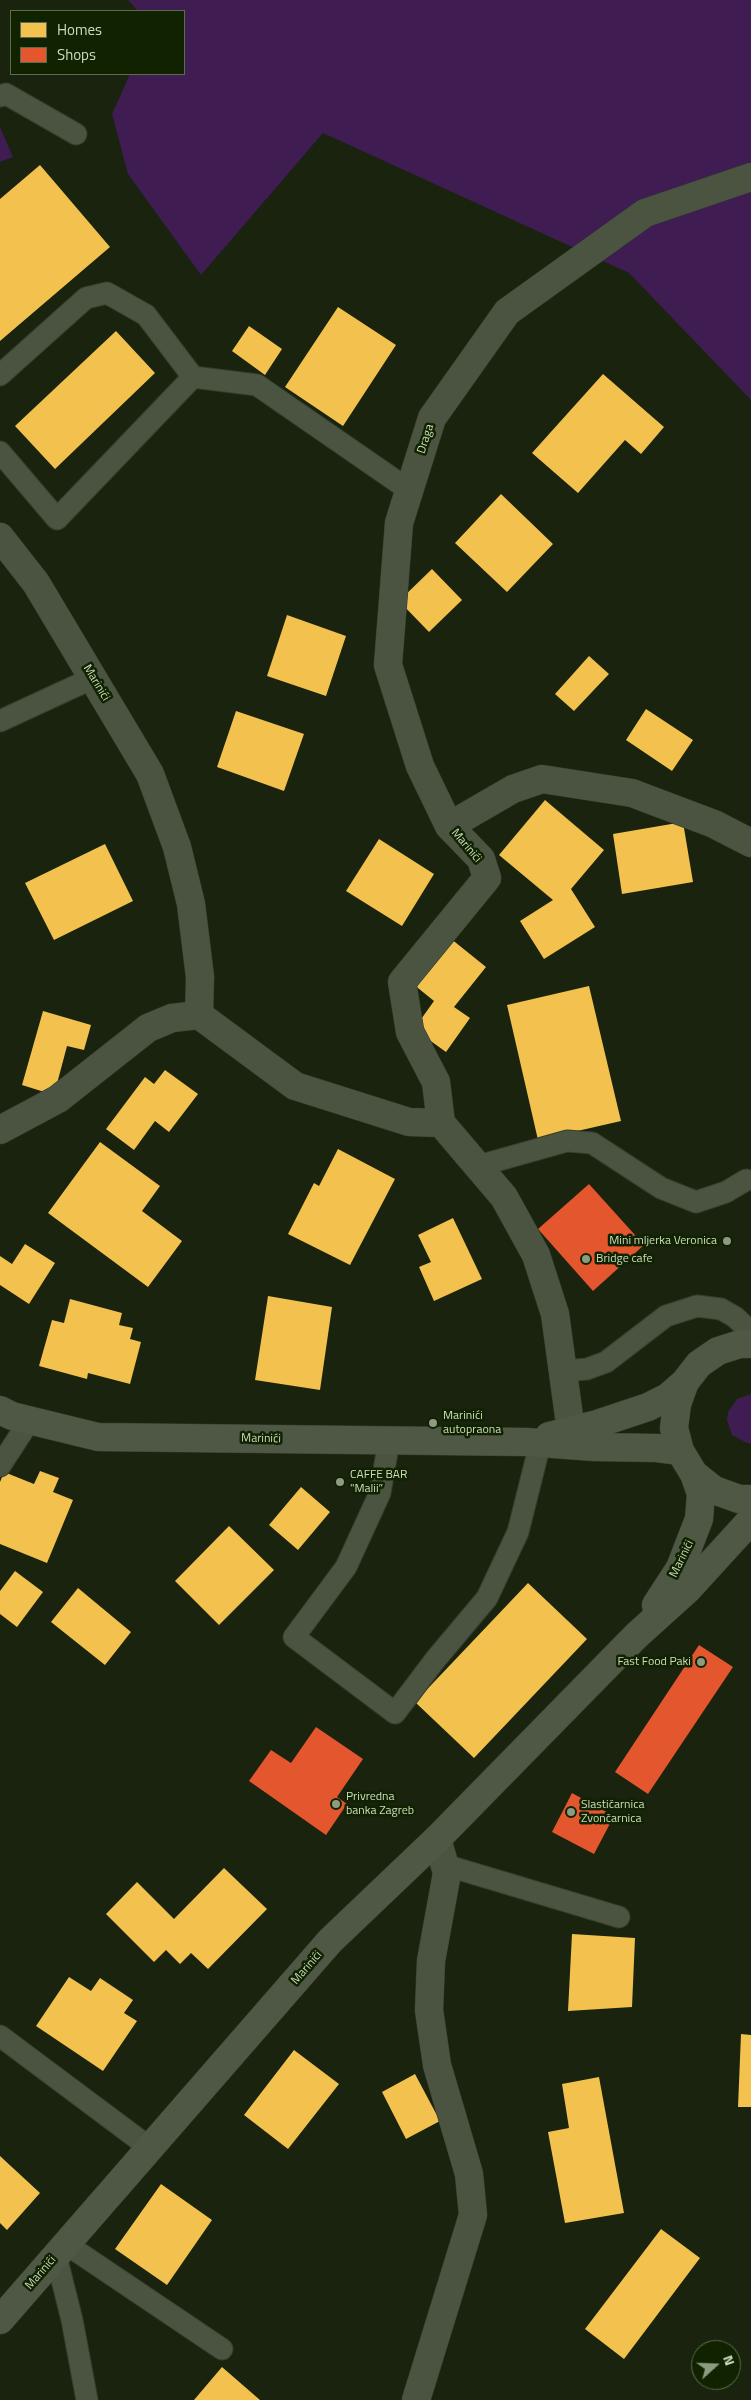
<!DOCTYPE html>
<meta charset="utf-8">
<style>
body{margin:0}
#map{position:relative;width:751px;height:2400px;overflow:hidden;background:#19230d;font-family:"Titillium Web",sans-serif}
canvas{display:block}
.legend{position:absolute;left:10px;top:10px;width:175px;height:65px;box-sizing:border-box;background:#120;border:1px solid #5c6c4c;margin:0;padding:6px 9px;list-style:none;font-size:15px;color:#ccdcbf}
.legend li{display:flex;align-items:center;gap:10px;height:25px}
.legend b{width:25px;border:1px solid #5c6c4c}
.north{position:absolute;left:691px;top:2340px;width:50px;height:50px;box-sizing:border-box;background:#120;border:1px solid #5c6c4c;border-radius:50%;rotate:70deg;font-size:14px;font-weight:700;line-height:20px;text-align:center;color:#ccdcbf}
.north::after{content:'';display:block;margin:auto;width:18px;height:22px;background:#8d9b81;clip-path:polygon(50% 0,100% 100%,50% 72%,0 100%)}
</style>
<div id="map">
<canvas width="751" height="2400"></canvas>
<ul class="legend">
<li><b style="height:14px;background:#f2c14e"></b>Homes</li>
<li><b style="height:14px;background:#e4572e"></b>Shops</li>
</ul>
<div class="north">N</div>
</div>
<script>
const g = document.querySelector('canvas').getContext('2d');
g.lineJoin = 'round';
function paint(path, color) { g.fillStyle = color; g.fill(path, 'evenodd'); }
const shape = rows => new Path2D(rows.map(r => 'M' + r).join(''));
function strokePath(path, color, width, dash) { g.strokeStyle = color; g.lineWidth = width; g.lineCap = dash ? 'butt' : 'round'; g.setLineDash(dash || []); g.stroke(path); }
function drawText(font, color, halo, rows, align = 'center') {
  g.font = font + ' "Titillium Web",sans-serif'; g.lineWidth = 5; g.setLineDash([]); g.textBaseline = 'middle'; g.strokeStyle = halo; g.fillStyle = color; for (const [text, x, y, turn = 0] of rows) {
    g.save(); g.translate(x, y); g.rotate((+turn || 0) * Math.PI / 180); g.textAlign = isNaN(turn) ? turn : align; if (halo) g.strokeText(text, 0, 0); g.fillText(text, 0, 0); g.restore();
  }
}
paint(shape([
 [128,0,751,0,751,400,629,273,323,133,201,275,128,174,112,114,130,74,184,74,184,11,138,11],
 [0,127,13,157,0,162],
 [751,1394,751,1443,747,1443,732,1435,727,1420,728,1412,737,1399]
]), '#3f1c52');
paint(shape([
 [40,165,110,247,0,341,0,199],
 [338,307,396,345,343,426,285,387],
 [249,326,282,349,265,375,232,351],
 [116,331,155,373,55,469,15,426],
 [603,374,664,427,641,454,625,440,578,493,532,453],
 [501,494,553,544,507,592,455,543],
 [432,569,462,600,429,632,399,601],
 [287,615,346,636,326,696,267,676],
 [589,656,609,674,574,711,555,694],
 [646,709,693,740,672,771,626,740],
 [236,711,304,734,284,791,217,767],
 [545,800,604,850,571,889,595,927,544,959,520,921,553,900,499,855],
 [683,822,693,882,622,894,613,834],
 [379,839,434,874,402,926,346,891],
 [105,844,133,901,54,940,25,883],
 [450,938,486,967,454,1007,470,1018,446,1052,414,1029,434,1001,413,984],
 [589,986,621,1121,538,1140,507,1005],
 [43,1011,91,1025,84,1050,67,1046,54,1095,22,1085],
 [165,1070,198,1094,169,1132,155,1121,134,1150,106,1129,145,1077,154,1084],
 [100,1142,160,1186,142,1211,182,1241,148,1287,48,1213],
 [338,1149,395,1179,350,1265,288,1234,314,1183,319,1186],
 [453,1218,482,1279,434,1301,419,1267,431,1262,418,1235],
 [25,1244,55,1263,29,1304,0,1285,0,1256,12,1264],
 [268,1296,332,1307,320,1390,255,1380],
 [70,1299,122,1313,119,1325,133,1328,130,1339,141,1342,130,1384,88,1373,87,1379,39,1366,52,1320,64,1323],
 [40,1471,59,1478,53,1492,73,1500,47,1563,0,1544,0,1482,4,1472,34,1484],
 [301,1487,330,1512,298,1550,269,1525],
 [229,1526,274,1570,219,1625,175,1581],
 [15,1571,43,1592,17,1627,0,1614,0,1591],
 [528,1583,587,1639,474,1758,415,1702],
 [78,1588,131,1632,105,1665,51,1622],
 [224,1868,267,1909,208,1969,191,1953,180,1964,166,1950,154,1962,106,1914,137,1882,174,1919],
 [572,1934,635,1938,632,2007,568,2011],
 [69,1977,91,1991,100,1978,133,2000,124,2013,137,2021,103,2071,36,2026],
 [741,2034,751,2035,751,2107,738,2107],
 [294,2050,339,2084,288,2149,244,2115],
 [415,2074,440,2121,406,2139,382,2092],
 [599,2077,624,2213,565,2223,548,2132,569,2128,562,2084],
 [0,2156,40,2193,7,2230,0,2223],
 [161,2184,212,2220,167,2285,115,2249],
 [661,2229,700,2258,624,2359,585,2329],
 [222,2367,260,2400,194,2400]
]), '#f2c14e');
paint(shape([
 [589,1184,644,1245,593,1291,538,1229],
 [699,1645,733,1667,648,1794,615,1772],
 [316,1727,363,1759,337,1797,347,1804,326,1835,249,1781,271,1750,291,1763],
 [572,1793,614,1816,594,1854,552,1832]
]), '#e4572e');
const lane = shape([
 [0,96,6,94,76,134],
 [0,375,86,298,107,293,146,315,193,377],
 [0,452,57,519,193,377,257,385,409,490],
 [0,721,93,678],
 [478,1166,567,1141,592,1143,661,1188,696,1202,726,1192,746,1180],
 [563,1371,587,1369,606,1362,666,1316,697,1306,721,1309,735,1317,751,1332],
 [389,1441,380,1493,346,1567,294,1637,395,1713,435,1660,487,1598,518,1532,540,1444],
 [0,1466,30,1420],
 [445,1865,619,1917],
 [0,2036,150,2148],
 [66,2244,222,2349],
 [56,2256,72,2320,87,2400]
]);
const street = shape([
 [0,537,36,583,150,774,177,847,191,904,200,977,199,1015],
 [449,826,513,789,542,779,632,793,714,824,751,843],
 [0,1130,58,1099,148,1028,172,1018,199,1015,295,1086,409,1122,441,1123],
 [571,1431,555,1314,536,1255,504,1197,441,1123,436,1082,410,1032,402,982,487,878,481,859,449,826,420,766,388,665,399,523,432,418,507,312,645,213,751,177],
 [416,2400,473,2215,469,2174,437,2065,429,2010,431,1961,447,1873,437,1839]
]);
const secondary = shape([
 [751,1344,740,1344,718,1351,699,1364,685,1382,677,1404,674,1428,680,1451,694,1474,714,1490,739,1499,751,1499],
 [0,1410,12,1416,98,1437,526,1442,594,1447,657,1448,680,1451],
 [549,1436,597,1424,648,1407,668,1397,685,1382],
 [656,1605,680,1568,699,1519,701,1494,694,1474],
 [0,2320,330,1941,437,1839,636,1636,688,1589,751,1520]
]);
strokePath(lane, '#363e2d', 23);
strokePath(street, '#363e2d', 29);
strokePath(secondary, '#363e2d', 29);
strokePath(lane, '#4a5440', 21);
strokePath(street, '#4a5440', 28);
strokePath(secondary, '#4e5844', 28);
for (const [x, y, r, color] of [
 [727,1241,5,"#8d9b81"],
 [586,1259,5,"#8d9b81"],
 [433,1423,5,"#8d9b81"],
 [340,1482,5,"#8d9b81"],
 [701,1662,5,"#8d9b81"],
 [336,1804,5,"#8d9b81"],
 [571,1812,5,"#8d9b81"]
]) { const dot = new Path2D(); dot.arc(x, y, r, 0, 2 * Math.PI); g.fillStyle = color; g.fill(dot); strokePath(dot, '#120', 2); }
drawText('12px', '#ccdcbf', '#120', [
 ["Draga",426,439,-72],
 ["Marinići",96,683,59],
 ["Marinići",466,846,50],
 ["Marinići",261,1439,1],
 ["Marinići",682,1559,-64],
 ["Marinići",307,1968,-49],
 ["Marinići",41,2273,-49]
]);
drawText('12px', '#ccdcbf', '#120', [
 ["Mini mljerka Veronica",717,1241,"right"],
 ["Bridge cafe",596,1259],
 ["Marinići",443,1416],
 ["autopraona",443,1430],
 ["CAFFE BAR",350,1475],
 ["\"Malii”",350,1489],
 ["Fast Food Paki",691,1662,"right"],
 ["Privredna",346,1797],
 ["banka Zagreb",346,1811],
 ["Slastičarnica",581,1805],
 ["Zvončarnica",581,1819]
], 'left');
</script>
